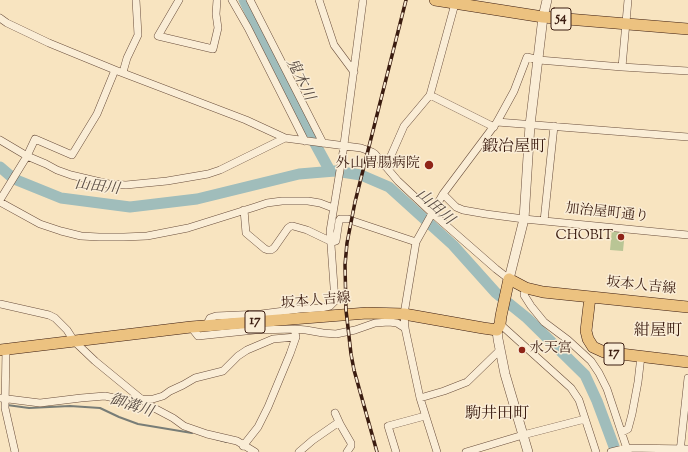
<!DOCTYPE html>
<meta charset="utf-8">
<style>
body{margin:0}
canvas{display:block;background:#f8e4c0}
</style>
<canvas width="688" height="452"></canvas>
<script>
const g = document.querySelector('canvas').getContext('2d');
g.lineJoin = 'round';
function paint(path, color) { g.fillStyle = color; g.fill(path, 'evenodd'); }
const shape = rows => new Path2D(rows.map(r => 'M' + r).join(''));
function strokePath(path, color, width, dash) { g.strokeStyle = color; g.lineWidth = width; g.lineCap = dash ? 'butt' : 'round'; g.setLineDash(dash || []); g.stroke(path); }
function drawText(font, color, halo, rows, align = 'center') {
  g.font = font + ' "Sorts Mill Goudy","Noto Serif JP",serif'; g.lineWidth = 3; g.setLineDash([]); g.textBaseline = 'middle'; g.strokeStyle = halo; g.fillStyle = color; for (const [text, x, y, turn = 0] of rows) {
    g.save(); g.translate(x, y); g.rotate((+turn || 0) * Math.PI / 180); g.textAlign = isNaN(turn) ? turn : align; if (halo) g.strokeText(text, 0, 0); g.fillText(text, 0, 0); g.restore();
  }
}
paint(shape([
 [612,229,625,231,623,251,610,250]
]), '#b9c595');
strokePath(shape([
 [7,405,29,408,70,406,100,408,119,417,138,424,192,433],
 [216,439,227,442]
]), '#787d77', 2);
strokePath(shape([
 [244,0,293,103,330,171],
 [0,167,14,179,61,198,130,207,197,199,299,174,335,171,361,175,389,187,453,245,496,293,527,318,585,375,597,401,616,452]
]), '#a0bdbb', 11);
const minor = shape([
 [179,0,158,36,213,49,218,28,216,14,217,0],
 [232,0,248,28,305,141],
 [250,0,323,143],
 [319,0,334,45,354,72],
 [0,18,7,23,49,43,115,70,246,120,285,138,361,148,372,152,375,154,398,181,432,213,496,269,509,279],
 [622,67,628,0],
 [123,72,127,58,138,35,136,0],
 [430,95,494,127],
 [497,122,688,137],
 [0,140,27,156,46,164,57,170,71,175,109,184,126,185,167,181,208,174,220,170,285,138],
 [386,167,404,126,430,95,456,0],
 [443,194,456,207,463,210,486,214,524,219,688,235],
 [0,200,27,156,35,139,72,155,97,114,115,70],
 [0,202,40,224,61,231,81,236,99,237,124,237,147,236,188,228,255,207,267,203,282,201,308,201,320,203,333,208],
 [244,210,246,233,265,249,268,250,271,250,274,248,288,228,291,226,293,226,307,230,330,241,333,242,336,241,339,221,340,219,348,219],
 [353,221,416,242],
 [544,221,554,126],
 [526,288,524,295,531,306,544,322,568,340,591,361,599,373,607,389,628,452],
 [0,304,49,315,55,318,67,330,74,341,95,361,145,402,156,409,173,418,184,426,207,434,237,441,255,452],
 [500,324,571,388,579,400,596,452],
 [207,326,208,322,210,318,216,316,261,314,300,309,321,308,330,306,335,301,330,231,343,152,363,0],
 [191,327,198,336,255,330,295,329,306,330,323,333,336,334,355,330,375,323,389,322,397,323,405,328],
 [6,349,5,408,15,452],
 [0,398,40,403,81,398,105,396,123,400,153,399,163,396,170,391,183,385,195,378,223,371,238,356,247,350,273,339,296,337],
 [420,398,444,391,467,382,500,350],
 [335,413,340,424,351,443,351,446,347,452],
 [622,432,628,429,632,414,638,382,641,356],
 [243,446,258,427,268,407,290,354,296,337,295,333],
 [299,452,313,440,339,422],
 [396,452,388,426,425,416],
 [437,452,420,398,405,328,404,314,416,242,443,194,497,122,514,91,527,57,539,60,622,67,688,71],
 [466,452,523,435,585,419],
 [611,452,627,448,688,449],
 [680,452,688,378]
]);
const tertiary = shape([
 [509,279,524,219,530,125,543,17,547,0],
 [497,330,498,339,505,374,528,452]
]);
const primary = shape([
 [435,0,543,17,688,29],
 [590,297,586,331,588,339,593,347,604,352,688,362],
 [0,350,191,327,367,313,404,314,483,328,497,330,500,324,501,316,509,279,526,288,543,292,688,307]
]);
strokePath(minor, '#6a4e3c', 8);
strokePath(tertiary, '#6a4e3c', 10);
strokePath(primary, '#3b1c10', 12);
strokePath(minor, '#faedd6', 7);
strokePath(tertiary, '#faedd6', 9);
strokePath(primary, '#ecc280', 11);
const rail = shape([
 [377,452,354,370,351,354,346,310,345,265,347,243,355,202,406,0]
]);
strokePath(rail, '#3b1c10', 3.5);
strokePath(rail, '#faedd6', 2, [6]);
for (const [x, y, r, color] of [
 [429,165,5,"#8f2418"],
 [621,237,4,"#8f2418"],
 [522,350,4,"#8f2418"]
]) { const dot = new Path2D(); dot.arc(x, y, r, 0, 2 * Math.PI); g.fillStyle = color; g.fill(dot); strokePath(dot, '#faedd6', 1.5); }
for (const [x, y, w] of [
 [561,19,20],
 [255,322,20],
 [614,354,20]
]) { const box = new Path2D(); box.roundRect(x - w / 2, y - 11, w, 22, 3); g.fillStyle = '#faedd6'; g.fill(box); strokePath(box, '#3b1c10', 1); }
drawText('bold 13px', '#3b1c10', null, [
 ["54",561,19],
 ["17",255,322],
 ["17",614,354]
]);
drawText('14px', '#3b1c10', '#faedd6', [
 ["外山胃腸病院",420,165],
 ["CHOBIT",613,237],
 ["水天宮",530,350,"left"]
], 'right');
drawText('14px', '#3b1c10', '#faedd6', [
 ["加治屋町通り",607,214,6],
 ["坂本人吉線",641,287,6],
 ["坂本人吉線",316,302,-5]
]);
drawText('italic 15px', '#594c43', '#faedd6', [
 ["鬼木川",299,80,64],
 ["山田川",97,188,7],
 ["山田川",434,208,42],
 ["御溝川",131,407,18]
]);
drawText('16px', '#3b1c10', '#faedd6', [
 ["鍛冶屋町",514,148],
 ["紺屋町",658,332],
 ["駒井田町",497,415]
]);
</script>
